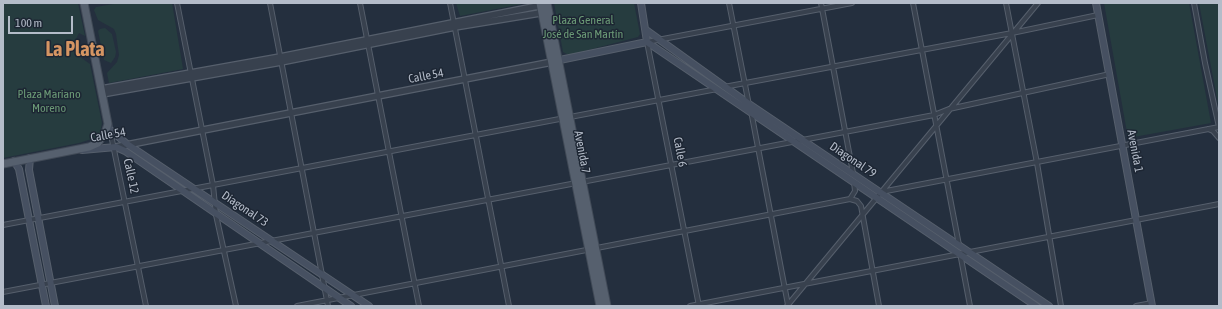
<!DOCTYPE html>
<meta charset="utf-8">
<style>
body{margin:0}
#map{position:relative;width:1222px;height:309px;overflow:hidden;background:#242f3e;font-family:"Asap Condensed",sans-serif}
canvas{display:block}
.frame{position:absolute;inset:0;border:4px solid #b4bcc9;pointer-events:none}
.scale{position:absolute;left:8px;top:16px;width:65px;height:18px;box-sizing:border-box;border:2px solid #b4bcc9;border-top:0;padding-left:5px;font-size:12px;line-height:14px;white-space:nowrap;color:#b4bcc9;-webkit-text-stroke:3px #1d2633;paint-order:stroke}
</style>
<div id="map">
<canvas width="1222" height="309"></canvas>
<div class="frame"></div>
<div class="scale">100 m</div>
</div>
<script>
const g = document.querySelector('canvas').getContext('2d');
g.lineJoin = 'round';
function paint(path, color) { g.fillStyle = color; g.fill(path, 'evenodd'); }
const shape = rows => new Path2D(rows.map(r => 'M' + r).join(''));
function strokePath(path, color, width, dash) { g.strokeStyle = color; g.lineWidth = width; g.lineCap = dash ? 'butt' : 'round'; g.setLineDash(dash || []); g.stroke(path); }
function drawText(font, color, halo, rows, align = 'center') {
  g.font = font + ' "Asap Condensed",sans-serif'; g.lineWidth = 3; g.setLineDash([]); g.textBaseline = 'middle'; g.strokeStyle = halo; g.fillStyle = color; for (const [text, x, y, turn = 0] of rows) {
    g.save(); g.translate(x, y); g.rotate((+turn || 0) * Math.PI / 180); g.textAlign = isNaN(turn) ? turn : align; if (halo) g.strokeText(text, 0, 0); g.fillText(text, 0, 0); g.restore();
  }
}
paint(shape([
 [3,3,78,3,85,36,79,33,74,43,75,48,80,57,90,64,102,123,100,133,95,138,79,143,3,158],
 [119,3,172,3,183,69,109,83,107,73,117,62,119,55,116,34,114,29,98,20,94,10,96,7],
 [456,3,527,3,460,16],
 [554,3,634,3,640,34,638,37,569,55,563,52],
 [1104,3,1189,3,1211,123,1128,138],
 [1199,3,1219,3,1219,109],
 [105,28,112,34,116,52,115,57,111,63,104,60,98,31,100,29]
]), '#263c3f');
const minor = shape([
 [177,3,213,185,216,215,236,306],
 [270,3,328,306],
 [360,3,419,306],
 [450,3,509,306],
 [729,3,749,105],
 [821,3,853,173],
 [913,3,959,245],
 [1006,3,1037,163,1061,306],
 [1194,3,1205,63,1219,127],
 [724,87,1012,33,1098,15],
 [751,111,788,305],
 [1208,129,1213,131,1219,138],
 [110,130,146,306],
 [881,192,1219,127],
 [850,199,855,191,854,182],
 [3,225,717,89],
 [960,253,970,306],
 [3,292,934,115,949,109,1110,74],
 [297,306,850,199,857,201,861,206,879,306],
 [690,306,1219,204],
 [699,306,647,42,852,3],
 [787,306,1038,3],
 [1136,306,1152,303]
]);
const tertiary = shape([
 [101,89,280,57,543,5],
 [102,94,281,62,455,27,546,12],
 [116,147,552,62]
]);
const secondary = shape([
 [641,3,647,42],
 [1096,3,1152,306],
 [646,30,749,104,1049,306],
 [647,42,1036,306],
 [555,61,647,42],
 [108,124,109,129,127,144,369,306],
 [82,150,116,147,125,151,351,306],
 [30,158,29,170,55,306],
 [14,161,19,169,46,306]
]);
const primary = shape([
 [540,3,600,306],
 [547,3,607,306],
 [3,164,89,147,98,143,105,133,108,124,84,3]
]);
strokePath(minor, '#565f6c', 6);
strokePath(tertiary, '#565f6c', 8);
strokePath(secondary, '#565f6c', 8);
strokePath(primary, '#414a57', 9);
strokePath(minor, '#38414e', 4);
strokePath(tertiary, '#38414e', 5.5);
strokePath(secondary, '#465061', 6);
strokePath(primary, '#56606e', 7);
drawText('12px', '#6b9a76', '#1d2633', [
 ["Plaza General",583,20],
 ["José de San Martín",583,34],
 ["Plaza Mariano",49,94],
 ["Moreno",49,108]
]);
drawText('12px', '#b4bcc9', '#1d2633', [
 ["Calle 54",426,76,-11],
 ["Calle 54",108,135,-10],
 ["Avenida 1",1135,151,79],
 ["Avenida 7",582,152,79],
 ["Calle 6",680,152,79],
 ["Diagonal 79",853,160,34],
 ["Calle 12",131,176,78],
 ["Diagonal 73",245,209,34]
]);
drawText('bold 20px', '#d59563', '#1d2633', [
 ["La Plata",75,50]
]);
</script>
